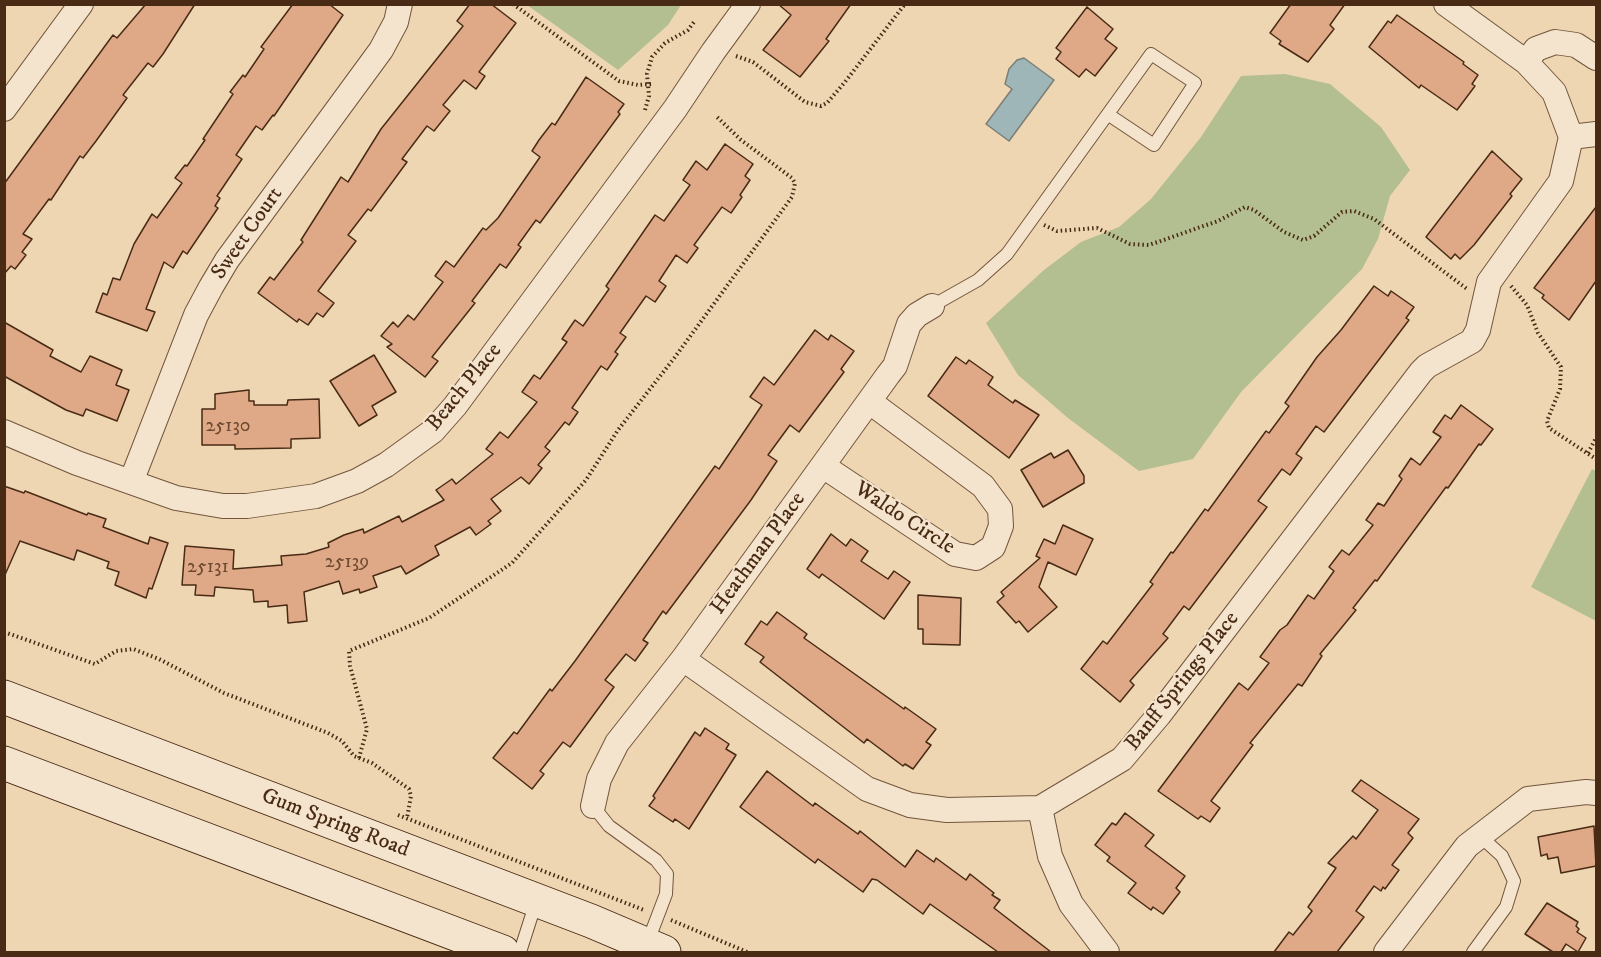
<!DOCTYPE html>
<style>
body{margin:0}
#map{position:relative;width:1601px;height:957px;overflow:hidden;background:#eed6b2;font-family:"IM FELL DW Pica",serif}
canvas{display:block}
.frame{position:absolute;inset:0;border:6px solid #492a15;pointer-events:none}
</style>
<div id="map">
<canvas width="1601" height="957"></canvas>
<div class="frame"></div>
</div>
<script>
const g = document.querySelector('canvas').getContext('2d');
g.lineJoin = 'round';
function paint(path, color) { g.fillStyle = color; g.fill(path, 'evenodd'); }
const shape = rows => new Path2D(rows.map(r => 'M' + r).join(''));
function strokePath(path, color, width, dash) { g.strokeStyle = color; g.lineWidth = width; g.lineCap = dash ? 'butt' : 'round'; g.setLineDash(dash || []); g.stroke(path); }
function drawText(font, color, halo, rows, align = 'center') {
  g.font = font + ' "IM FELL DW Pica",serif'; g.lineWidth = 4.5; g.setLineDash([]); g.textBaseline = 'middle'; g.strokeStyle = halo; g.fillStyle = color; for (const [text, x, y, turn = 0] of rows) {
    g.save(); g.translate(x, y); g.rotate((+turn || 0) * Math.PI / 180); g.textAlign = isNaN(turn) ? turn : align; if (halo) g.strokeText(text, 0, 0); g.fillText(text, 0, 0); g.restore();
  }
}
paint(shape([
 [527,5,681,5,668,25,618,70],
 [1285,74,1330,84,1381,127,1410,170,1390,196,1378,239,1362,269,1241,392,1193,459,1139,471,1068,418,1018,375,986,323,1044,270,1081,242,1119,227,1151,199,1201,137,1241,76],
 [1592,469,1596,471,1596,621,1531,587]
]), '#b3bf90');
const water = shape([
 [1024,58,1054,80,1009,141,986,124,1012,89,1005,84,1009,69,1017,60,1024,58]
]);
paint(water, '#9eb6b7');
strokePath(water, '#7c7e76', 1.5);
const building = shape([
 [146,4,195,4,163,54,153,67,148,63,123,95,127,98,96,141,83,158,80,156,51,200,49,199,23,234,32,239,22,252,26,255,15,269,11,266,4,274,4,184,113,35,117,38,146,4],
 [293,4,329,4,343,15,274,116,273,115,262,130,256,126,236,155,242,159,217,196,220,198,215,206,218,208,187,254,183,251,173,268,164,262,146,309,155,312,147,331,96,312,103,293,107,295,113,278,120,280,134,244,152,214,157,218,182,183,175,178,185,165,187,166,205,140,203,139,233,94,230,92,243,75,245,77,264,49,261,47,293,4],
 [470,4,491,4,516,23,479,72,485,76,476,89,464,80,443,105,450,111,434,131,427,126,402,159,407,162,371,211,368,209,348,235,356,241,318,291,334,303,323,317,317,313,308,325,299,319,297,322,258,293,270,277,274,280,303,242,301,240,341,177,348,182,381,129,463,26,457,21,470,4],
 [778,4,851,4,826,39,829,41,800,77,763,50,791,15,778,4],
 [1291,4,1345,4,1330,25,1334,29,1308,62,1279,44,1281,41,1270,33,1291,4],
 [1087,7,1113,29,1105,39,1117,48,1095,76,1086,69,1079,77,1056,59,1061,52,1056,48,1087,7],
 [1397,15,1464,62,1463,64,1478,75,1472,84,1475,86,1457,110,1421,85,1419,88,1369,47,1388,21,1391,23,1397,15],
 [586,77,624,104,618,112,620,114,540,223,536,220,518,245,521,247,506,268,500,264,472,301,475,303,432,357,438,361,425,377,387,347,392,344,381,336,393,322,398,327,408,315,414,320,443,282,435,276,446,261,454,267,483,228,486,230,498,218,540,157,532,151,539,140,552,123,555,125,586,77],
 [725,144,753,164,745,176,750,180,740,195,742,197,731,213,722,207,694,245,698,248,687,263,676,255,659,281,666,286,655,302,646,296,620,333,626,337,615,352,618,354,607,370,601,366,572,408,578,412,569,425,565,422,545,447,550,451,538,465,542,468,529,484,521,477,491,499,501,511,488,521,491,524,476,535,470,527,435,546,439,555,406,574,401,566,373,576,377,587,360,593,359,589,343,594,339,581,304,592,307,621,288,623,287,605,268,607,268,601,254,602,253,590,215,587,214,596,195,595,196,585,182,585,185,546,234,550,233,569,282,565,281,556,306,554,329,547,328,543,344,535,363,529,364,533,399,516,402,522,444,500,436,490,452,479,456,484,493,454,486,449,500,432,508,438,537,402,522,392,534,375,540,379,567,342,562,339,575,320,583,326,609,289,606,286,655,215,664,221,690,185,683,180,696,161,707,170,725,144],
 [1492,151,1522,179,1510,194,1512,196,1474,245,1460,259,1455,254,1451,259,1426,237,1492,151],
 [1596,207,1596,281,1569,320,1542,298,1544,295,1534,288,1596,207],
 [1374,286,1388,296,1391,291,1414,307,1406,318,1409,320,1324,432,1316,426,1296,454,1302,458,1290,475,1282,469,1258,501,1267,507,1189,610,1184,606,1163,634,1168,638,1130,681,1134,685,1120,702,1081,669,1103,641,1107,644,1153,584,1150,582,1171,552,1173,553,1205,509,1208,511,1266,431,1269,433,1289,406,1285,403,1317,357,1341,330,1374,286],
 [4,322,53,350,50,356,81,372,90,356,122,370,116,385,129,390,117,421,86,409,83,416,66,410,4,376,4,322],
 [815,330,828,340,831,335,854,351,841,369,844,372,799,432,790,425,768,455,777,461,751,500,666,614,663,611,643,640,648,643,635,661,626,654,605,680,614,687,570,747,563,742,540,771,544,774,532,789,493,758,514,732,517,734,550,689,552,691,575,661,715,466,719,469,762,405,750,397,764,377,774,385,815,330],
 [374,355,396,392,372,406,377,415,359,426,330,381,374,355],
 [956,357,966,364,969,360,993,377,988,385,1013,403,1015,400,1039,415,1009,458,928,396,956,357],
 [249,390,249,401,254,401,254,405,287,405,288,400,319,399,320,438,291,439,291,448,235,449,235,445,202,445,202,409,215,409,215,394,249,390],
 [1461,405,1493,429,1481,445,1479,444,1448,488,1446,487,1377,581,1375,580,1353,608,1356,610,1320,654,1322,656,1302,686,1298,684,1250,743,1253,745,1211,801,1220,808,1210,822,1201,816,1198,819,1158,791,1239,683,1248,690,1269,663,1260,657,1280,630,1287,625,1308,595,1314,599,1334,571,1329,567,1342,550,1349,555,1373,525,1366,520,1378,503,1384,506,1402,479,1399,476,1411,458,1420,465,1441,437,1433,432,1445,415,1451,419,1461,405],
 [1068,450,1084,476,1084,483,1043,507,1021,470,1051,453,1054,458,1068,450],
 [4,486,24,493,25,491,87,515,88,513,106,519,103,527,148,544,150,537,168,543,152,589,149,588,146,598,115,585,119,572,107,568,109,562,77,550,74,560,20,541,4,577,4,486],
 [1063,525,1093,539,1076,575,1048,562,1039,587,1057,607,1028,632,1019,621,1016,623,997,602,1004,596,1001,592,1040,558,1036,556,1044,539,1055,544,1063,525],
 [831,534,846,546,851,539,868,551,861,561,888,579,894,571,910,582,884,619,822,574,819,578,807,569,831,534],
 [918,595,961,598,960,645,923,644,923,629,918,629,918,595],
 [777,612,807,634,804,638,904,709,905,707,936,729,926,742,931,745,913,769,905,764,903,766,867,739,864,743,760,662,764,657,745,644,761,621,767,625,777,612],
 [705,728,729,744,726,749,736,755,689,829,675,819,673,822,649,806,655,798,653,796,695,732,700,736,705,728],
 [767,771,813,806,815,803,858,834,860,831,905,867,917,850,934,862,936,858,966,880,970,874,994,893,992,895,1000,900,994,908,1051,952,998,952,930,904,923,914,877,880,872,879,863,892,818,859,815,863,740,807,767,771],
 [1361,780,1419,819,1408,833,1413,838,1392,865,1399,870,1385,889,1383,887,1381,891,1374,886,1356,911,1364,917,1337,952,1274,952,1289,932,1293,935,1312,911,1308,907,1336,868,1328,863,1353,836,1356,839,1378,810,1352,791,1361,780],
 [1125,813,1154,835,1145,846,1185,876,1176,888,1180,892,1163,914,1153,907,1151,910,1128,893,1136,883,1107,861,1110,857,1095,845,1112,823,1116,825,1125,813],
 [1594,826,1596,866,1561,873,1558,857,1548,859,1547,854,1541,856,1538,837,1594,826],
 [1547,903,1578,922,1576,926,1579,929,1577,932,1586,938,1578,952,1566,944,1561,952,1553,952,1525,934,1547,903]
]);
paint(building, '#dfa987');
strokePath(building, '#492a15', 1.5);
const lane = shape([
 [932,306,978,280,1007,254,1151,54,1195,83,1154,145,1109,115],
 [593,806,609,826,656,860,667,874,666,894,647,944],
 [520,952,536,902],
 [1473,952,1506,907,1514,881,1502,856,1480,836]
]);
const street = shape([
 [1526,62,1536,49,1555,42,1576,45,1596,58],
 [4,109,81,4],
 [1571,137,1596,134],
 [4,432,77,463,176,498,223,506,247,506,316,496,357,481,386,465,433,431,455,406,675,109,713,52,748,4],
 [823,466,955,554,976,558,993,547,1001,526,1000,509,983,486,870,402],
 [131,482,196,315,211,287,227,260,381,50,396,22,400,4],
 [683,659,867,789,910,805,947,810,1040,808,1122,759,1159,715,1421,372,1427,366,1472,341,1478,330,1489,282,1561,181,1571,137,1554,92,1526,62,1446,4],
 [593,806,599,779,617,743,683,659,888,375,895,366,909,324,917,315,932,306],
 [1040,808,1050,856,1071,904,1107,952],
 [1386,952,1467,846,1528,799,1586,792,1596,793]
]);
const secondary = shape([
 [4,697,591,921,664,952],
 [4,763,503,952]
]);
strokePath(lane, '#72553c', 14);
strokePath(street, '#72553c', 26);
strokePath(secondary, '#492a15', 35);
strokePath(shape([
 [513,4,619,81,638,85,652,84],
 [736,56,753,62,805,102,821,106,827,103,845,82,905,4],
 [645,110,649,96,647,74,652,57,665,43,688,30,694,22],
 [1044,225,1057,231,1097,228,1130,244,1149,245,1218,221,1245,207,1254,210,1284,232,1303,240,1314,236,1342,212,1354,211,1374,219,1467,289],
 [1511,286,1527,305,1538,333,1561,367,1560,389,1547,421,1549,428,1596,459],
 [1588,453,1596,438],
 [4,632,95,664,116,651,133,649,159,659,224,693,328,733,342,741,354,756,372,763,409,789,411,796,407,818],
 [359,758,367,729,350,666,349,651,429,618,512,563,586,480,618,430,675,357,792,197,795,183,792,178,741,140,717,117],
 [398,815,644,910],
 [671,920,747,952]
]), '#492a15', 4, [1.5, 3]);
strokePath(lane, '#f4e4cd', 12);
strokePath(street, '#f4e4cd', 24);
strokePath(secondary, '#f4e4cd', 33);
drawText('20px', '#6e4a32', null, [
 ["25130",228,427],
 ["25139",347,563],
 ["25131",208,568]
]);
drawText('22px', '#492a15', '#f4e4cd', [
 ["Sweet Court",248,234,-55],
 ["Beach Place",465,388,-51],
 ["Waldo Circle",904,519,33],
 ["Heathman Place",759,554,-54],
 ["Banff Springs Place",1183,682,-52],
 ["Gum Spring Road",335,824,21]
]);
</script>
